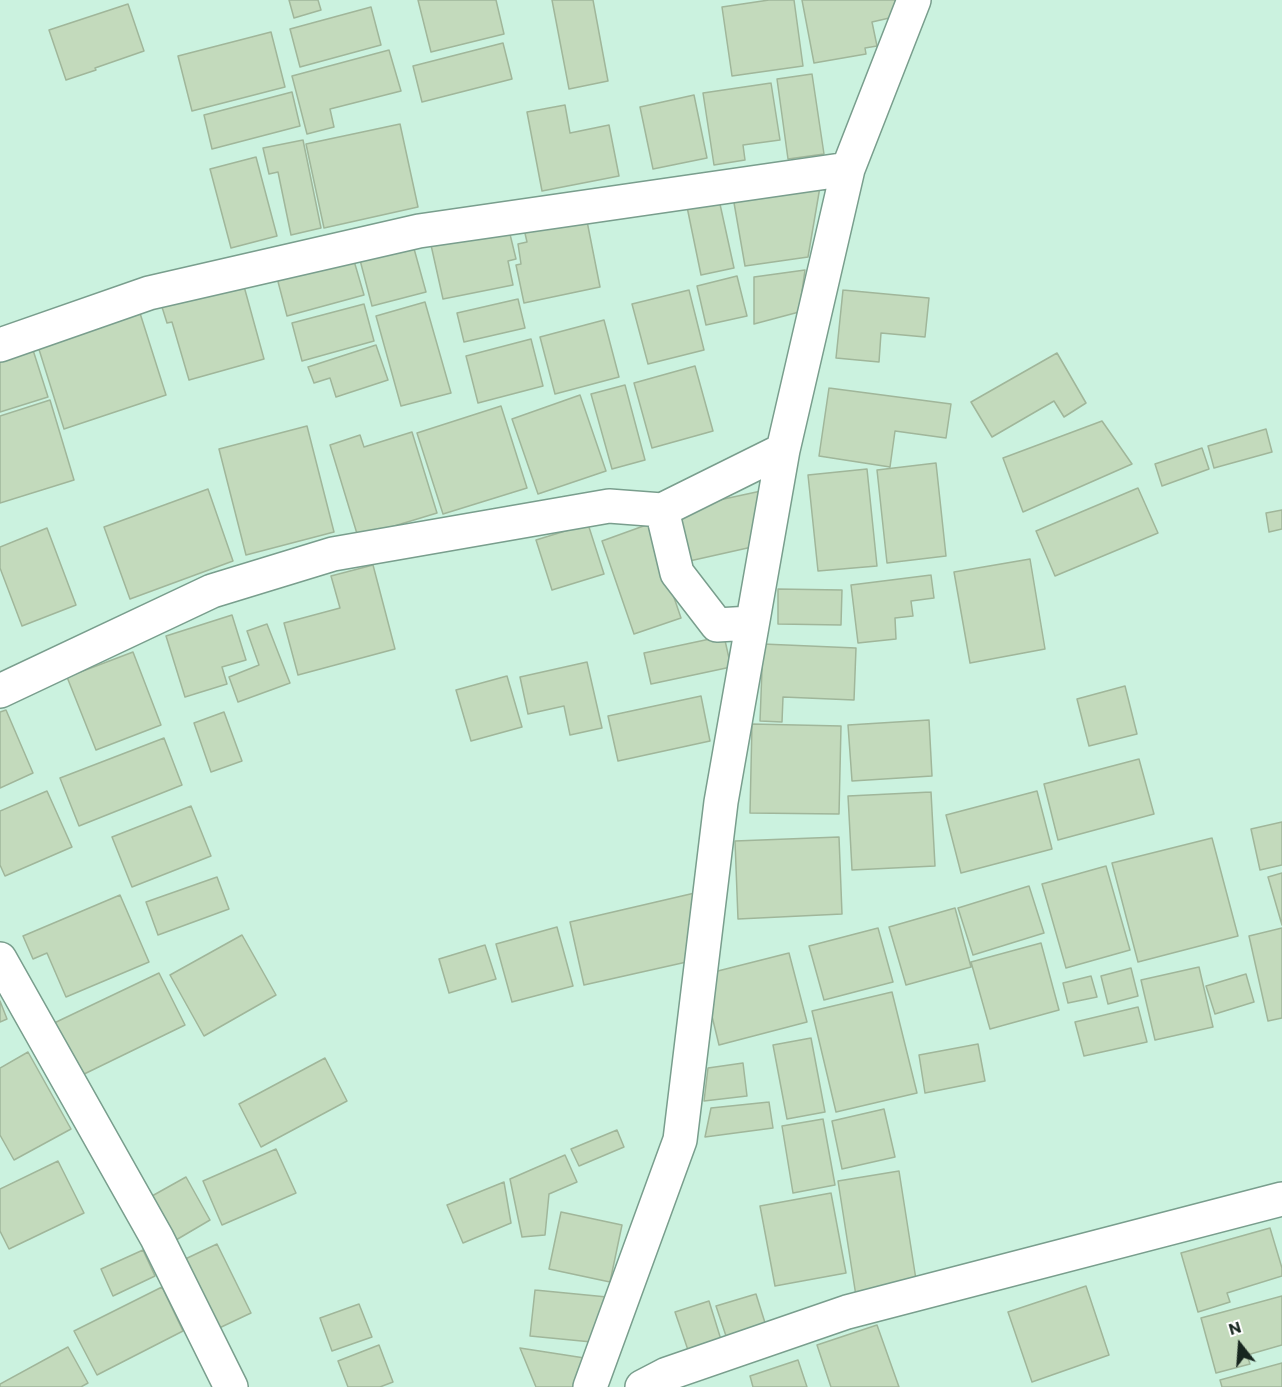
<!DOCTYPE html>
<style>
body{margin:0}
#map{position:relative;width:1282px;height:1387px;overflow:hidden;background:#cbf2df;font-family:Commissioner,sans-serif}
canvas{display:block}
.north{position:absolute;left:1210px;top:1315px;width:60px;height:60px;-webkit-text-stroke:4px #fff;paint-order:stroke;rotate:343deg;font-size:16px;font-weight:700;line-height:24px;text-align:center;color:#17261f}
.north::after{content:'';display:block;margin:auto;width:21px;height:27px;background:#17261f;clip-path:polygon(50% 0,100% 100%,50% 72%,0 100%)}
</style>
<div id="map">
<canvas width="1282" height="1387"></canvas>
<div class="north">N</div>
</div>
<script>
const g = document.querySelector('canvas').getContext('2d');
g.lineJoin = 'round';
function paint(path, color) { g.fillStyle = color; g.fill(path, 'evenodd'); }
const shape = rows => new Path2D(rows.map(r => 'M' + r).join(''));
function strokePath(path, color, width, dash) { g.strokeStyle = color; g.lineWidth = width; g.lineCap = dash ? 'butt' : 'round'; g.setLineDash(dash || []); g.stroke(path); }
const building = shape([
 [289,0,318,0,321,10,294,18,289,0],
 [418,0,496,0,504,34,431,52,418,0],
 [552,0,593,0,608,81,569,89,552,0],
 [769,0,794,0,803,66,732,76,722,7,769,0],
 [802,0,895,0,898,16,872,22,877,46,865,48,866,54,814,63,802,0],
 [128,4,144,51,95,68,96,70,66,80,49,30,128,4],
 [371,7,381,45,300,67,290,29,371,7],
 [271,32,285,87,192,111,178,56,271,32],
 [503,43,512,79,422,102,413,66,503,43],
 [389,50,401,91,330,109,334,127,307,134,292,76,389,50],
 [812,74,824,154,788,159,777,79,812,74],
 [771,83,780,140,743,145,745,160,714,165,703,93,771,83],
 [292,92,300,126,212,149,204,115,292,92],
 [694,95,707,158,653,169,640,107,694,95],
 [565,105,570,133,609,125,619,176,542,191,527,112,565,105],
 [400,124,418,207,324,228,306,144,400,124],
 [303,140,321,228,291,235,278,172,269,174,263,148,303,140],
 [256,157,277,236,231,248,210,169,256,157],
 [821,181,808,257,745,266,733,197,821,181],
 [718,195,734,268,701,275,686,202,718,195],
 [586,216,600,287,524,303,516,265,521,264,518,244,527,242,524,229,586,216],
 [509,230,516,259,508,261,513,285,443,299,431,245,509,230],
 [413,245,426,292,372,306,360,260,413,245],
 [352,254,364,295,287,316,276,274,352,254],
 [805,270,799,312,754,324,754,277,805,270],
 [737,276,747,316,706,325,697,286,737,276],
 [242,279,264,359,189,380,172,322,167,323,162,307,186,301,242,279],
 [689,290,704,350,648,364,632,304,689,290],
 [843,290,929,298,925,337,881,333,879,362,836,358,843,290],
 [518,299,525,328,464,342,457,313,518,299],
 [425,302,451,393,401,406,376,316,425,302],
 [364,304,374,341,302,361,292,323,364,304],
 [139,310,166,395,64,429,37,343,139,310],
 [604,320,619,377,555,394,540,337,604,320],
 [531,339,543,386,478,403,466,356,531,339],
 [376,345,388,380,336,397,330,378,314,383,308,367,376,345],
 [33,350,48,397,0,412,0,361,33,350],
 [1057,353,1086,403,1064,417,1054,401,992,437,971,402,1057,353],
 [695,366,713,431,652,448,634,383,695,366],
 [625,385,645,460,612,469,591,394,625,385],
 [829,388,951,404,946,438,895,431,890,467,819,456,829,388],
 [580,395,606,471,538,494,512,419,580,395],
 [50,400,74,480,0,503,0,416,50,400],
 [501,406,527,488,443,514,417,433,501,406],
 [1102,421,1132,464,1023,512,1003,458,1102,421],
 [307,426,334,532,246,555,219,449,307,426],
 [1266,429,1272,452,1214,468,1208,446,1266,429],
 [412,432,437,513,358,537,330,445,360,435,364,447,412,432],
 [1202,448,1209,469,1162,486,1155,464,1202,448],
 [936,463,946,556,887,563,877,470,936,463],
 [867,469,877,566,818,571,808,475,867,469],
 [1138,488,1158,533,1055,576,1036,531,1138,488],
 [208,489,233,561,130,599,104,527,208,489],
 [761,491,752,547,685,562,673,510,761,491],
 [1282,510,1282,529,1269,532,1266,513,1282,510],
 [588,524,604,574,552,590,536,540,588,524],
 [649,524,681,618,634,634,602,541,649,524],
 [47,528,76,605,22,626,0,568,0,547,47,528],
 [1030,559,1045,649,970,663,954,572,1030,559],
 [373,565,395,649,298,675,284,623,340,608,331,576,373,565],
 [931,575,934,598,911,601,913,616,895,618,896,639,858,643,851,585,931,575],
 [778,589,842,590,841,625,778,624,778,589],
 [232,615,246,660,222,667,227,684,185,697,166,636,232,615],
 [267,624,290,683,238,702,229,677,259,665,247,631,267,624],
 [724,636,731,667,651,684,644,653,724,636],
 [763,644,856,648,854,700,783,697,782,722,760,721,763,644],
 [133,652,161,725,96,750,67,677,133,652],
 [587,662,602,728,570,735,564,706,528,714,520,677,587,662],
 [507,676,522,727,471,741,456,690,507,676],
 [1125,686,1137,734,1089,746,1077,699,1125,686],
 [701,696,710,741,618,761,608,716,701,696],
 [6,710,33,773,0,788,0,712,6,710],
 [224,712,242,761,211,772,194,723,224,712],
 [929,720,932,776,852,781,848,725,929,720],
 [752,724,841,726,839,814,750,813,752,724],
 [164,738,182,785,79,826,60,778,164,738],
 [1139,759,1154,814,1058,840,1044,784,1139,759],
 [47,791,72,847,5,876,0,865,0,811,47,791],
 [1037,791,1052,849,961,873,946,815,1037,791],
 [931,792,935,866,852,870,848,796,931,792],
 [191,806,211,856,132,887,112,837,191,806],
 [1282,822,1282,865,1260,870,1251,829,1282,822],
 [839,837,842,914,738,919,735,841,839,837],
 [1212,838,1238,936,1138,962,1112,863,1212,838],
 [1106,866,1130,950,1066,968,1042,884,1106,866],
 [1282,873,1282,925,1268,877,1282,873],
 [217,877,229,909,158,935,146,902,217,877],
 [1029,886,1044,933,973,955,958,908,1029,886],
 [699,892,691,961,584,985,570,922,699,892],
 [120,895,149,962,66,997,47,953,33,959,23,936,120,895],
 [955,908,971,967,906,985,889,927,955,908],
 [557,927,573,986,512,1002,496,944,557,927],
 [878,928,893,982,824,1000,809,946,878,928],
 [1282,928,1282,1018,1268,1021,1249,936,1282,928],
 [242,935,276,995,204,1036,170,975,242,935],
 [1041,943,1059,1010,990,1029,971,962,1041,943],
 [485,945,496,979,449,993,439,959,485,945],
 [789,953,807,1022,719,1045,702,975,789,953],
 [1199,967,1213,1027,1155,1040,1141,980,1199,967],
 [1131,968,1138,996,1108,1004,1101,976,1131,968],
 [159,973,185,1025,76,1078,50,1025,159,973],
 [1246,974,1254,1002,1215,1014,1206,986,1246,974],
 [1091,976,1097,997,1068,1003,1063,983,1091,976],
 [892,992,917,1093,836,1112,812,1011,892,992],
 [0,1001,7,1019,0,1022,0,1001],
 [1138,1007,1147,1042,1084,1056,1075,1022,1138,1007],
 [811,1038,825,1112,787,1119,773,1045,811,1038],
 [978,1044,985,1081,925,1093,919,1055,978,1044],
 [28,1052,71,1129,14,1160,0,1135,0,1068,28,1052],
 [325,1058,347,1101,261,1147,239,1104,325,1058],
 [743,1063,747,1096,704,1101,708,1068,743,1063],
 [769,1102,773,1128,705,1137,711,1108,769,1102],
 [884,1109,895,1157,842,1169,832,1121,884,1109],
 [823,1119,835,1185,793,1193,782,1126,823,1119],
 [617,1130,624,1147,579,1166,571,1149,617,1130],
 [276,1149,296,1193,222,1225,203,1181,276,1149],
 [565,1155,577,1182,549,1194,545,1235,522,1237,510,1179,565,1155],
 [58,1161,84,1213,9,1249,0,1231,0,1189,58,1161],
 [899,1171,917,1286,856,1296,838,1181,899,1171],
 [186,1177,210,1220,176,1240,152,1196,186,1177],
 [504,1182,511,1223,463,1243,447,1205,504,1182],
 [831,1193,846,1273,775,1286,760,1206,831,1193],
 [561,1212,622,1225,610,1282,549,1269,561,1212],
 [1270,1228,1282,1268,1282,1276,1227,1293,1230,1302,1198,1312,1181,1253,1270,1228],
 [217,1244,251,1313,215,1330,181,1261,217,1244],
 [143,1250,155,1276,113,1296,101,1269,143,1250],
 [1086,1286,1109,1355,1032,1382,1008,1312,1086,1286],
 [162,1287,183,1331,97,1375,74,1331,162,1287],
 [535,1290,607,1297,602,1343,530,1336,535,1290],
 [756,1294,766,1326,727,1339,716,1306,756,1294],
 [1282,1296,1282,1345,1247,1355,1250,1364,1216,1373,1201,1318,1282,1296],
 [709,1301,722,1343,689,1353,675,1312,709,1301],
 [359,1304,372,1337,332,1351,320,1318,359,1304],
 [877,1325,899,1387,831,1387,817,1345,877,1325],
 [379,1345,393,1382,380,1387,348,1387,338,1361,379,1345],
 [68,1347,88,1383,81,1387,0,1387,0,1384,68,1347],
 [520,1348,591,1359,578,1387,536,1387,520,1348],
 [798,1360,807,1387,753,1387,750,1376,798,1360],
 [1282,1363,1282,1387,1222,1387,1220,1380,1282,1363]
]);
paint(building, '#c3dabc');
strokePath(building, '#a0b69a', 1.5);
const minor = shape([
 [0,345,149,293,419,231,848,169],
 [662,510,677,573,717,625,751,623],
 [0,691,212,591,333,554,609,506,662,510,783,450],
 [0,959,157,1238,231,1387],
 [590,1387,680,1140,721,802,783,450,848,169,914,0],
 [642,1387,667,1374,847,1312,1282,1199]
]);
strokePath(minor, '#799e8d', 36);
strokePath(minor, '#fff', 33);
</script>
